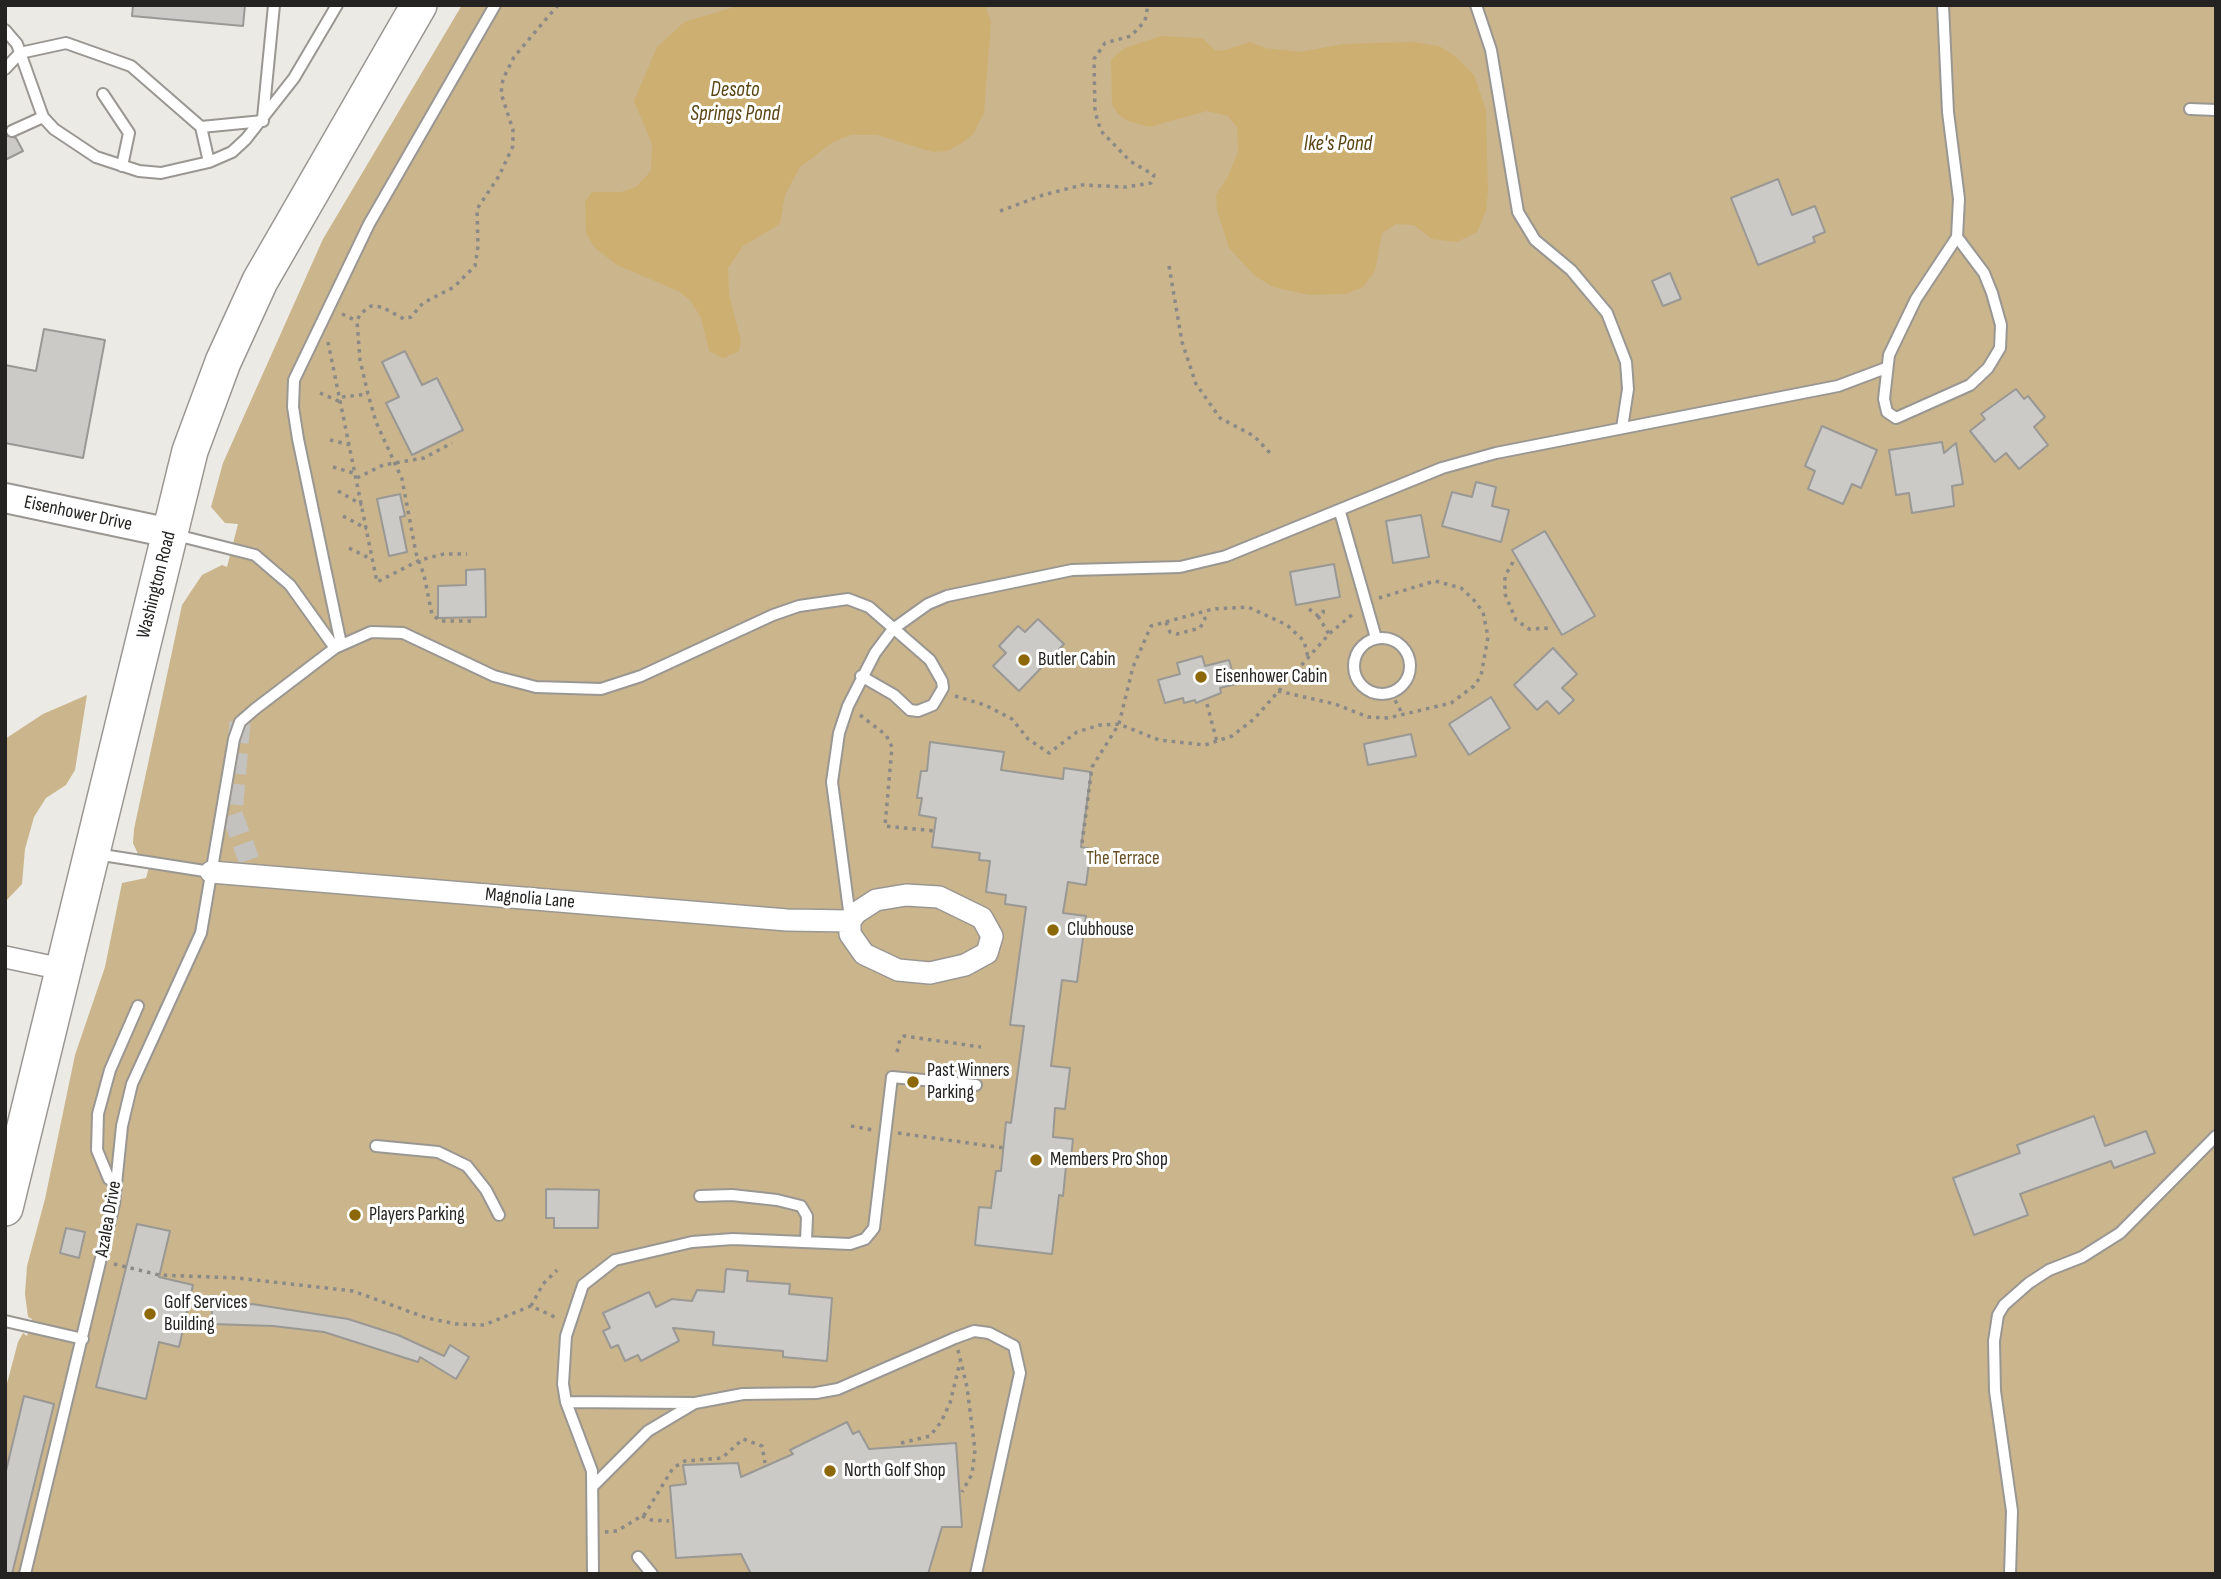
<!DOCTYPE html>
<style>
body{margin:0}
#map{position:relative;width:2221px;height:1579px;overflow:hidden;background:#eceae5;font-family:"Sofia Sans Condensed",sans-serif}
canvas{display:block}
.frame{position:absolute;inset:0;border:7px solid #242321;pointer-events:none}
</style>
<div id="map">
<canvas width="2221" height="1579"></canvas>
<div class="frame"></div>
</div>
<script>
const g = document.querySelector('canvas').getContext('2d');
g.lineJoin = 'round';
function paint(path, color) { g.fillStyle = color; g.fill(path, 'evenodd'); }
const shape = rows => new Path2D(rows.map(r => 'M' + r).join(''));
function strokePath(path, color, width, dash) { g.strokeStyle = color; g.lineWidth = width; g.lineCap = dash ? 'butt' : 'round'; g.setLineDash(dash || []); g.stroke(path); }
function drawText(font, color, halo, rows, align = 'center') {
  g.font = font + ' "Sofia Sans Condensed",sans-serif'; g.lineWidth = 6; g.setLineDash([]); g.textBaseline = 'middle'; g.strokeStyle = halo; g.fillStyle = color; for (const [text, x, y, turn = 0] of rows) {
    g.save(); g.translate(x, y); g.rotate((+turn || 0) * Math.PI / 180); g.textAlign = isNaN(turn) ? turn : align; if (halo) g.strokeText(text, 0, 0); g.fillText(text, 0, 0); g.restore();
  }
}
paint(shape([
 [462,5,2216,5,2216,1574,5,1574,5,1391,18,1342,23,1333,27,1336,32,1319,28,1317,25,1294,27,1266,45,1199,75,1055,105,967,122,883,146,878,152,857,138,854,133,843,134,829,182,605,202,575,222,565,227,567,238,524,225,523,211,507,223,463,323,239],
 [87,695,75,770,66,785,46,798,34,817,25,849,22,884,5,902,5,739,43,714]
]), '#cab58c');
paint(shape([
 [741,5,985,5,991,22,984,113,973,134,962,143,947,151,933,152,877,135,851,135,833,142,800,167,785,195,780,224,743,246,728,268,729,294,741,341,739,351,723,358,709,351,701,318,690,300,678,291,617,265,594,247,586,233,585,202,592,192,621,192,636,187,651,171,652,144,634,101,657,47,684,22],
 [1161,36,1202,38,1215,50,1222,51,1250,42,1265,48,1300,52,1343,44,1413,42,1439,46,1455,56,1474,75,1486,110,1488,192,1486,211,1477,232,1457,242,1432,239,1414,225,1396,224,1382,233,1375,271,1363,287,1346,294,1309,295,1273,287,1254,275,1229,248,1217,210,1216,195,1228,176,1238,152,1237,127,1228,116,1207,111,1149,127,1128,121,1118,114,1112,104,1111,59,1125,48]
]), '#cdaf72');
const building = shape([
 [133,5,245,5,243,26,132,16,133,5],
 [5,135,16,138,23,151,5,160,5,135],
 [1778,179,1792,215,1815,206,1825,232,1813,237,1815,242,1758,265,1731,198,1778,179],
 [1670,273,1681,299,1663,306,1652,281,1670,273],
 [44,329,105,340,83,458,5,443,5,365,36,371,44,329],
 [405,351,422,385,437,378,463,430,412,455,386,403,399,397,382,362,405,351],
 [2016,389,2024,399,2028,396,2045,417,2034,427,2048,445,2019,469,2006,453,1995,462,1970,431,1985,419,1981,414,2016,389],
 [1822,426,1877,450,1861,488,1852,484,1843,504,1808,489,1815,471,1805,466,1822,426],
 [1942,442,1944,453,1956,443,1963,484,1952,486,1954,506,1912,513,1909,493,1896,495,1889,450,1942,442],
 [1476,482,1496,487,1492,506,1509,510,1501,542,1442,526,1452,492,1472,497,1476,482],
 [400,494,405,516,400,517,407,552,389,556,377,499,400,494],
 [1421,515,1429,557,1393,563,1386,521,1421,515],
 [1545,531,1595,616,1562,635,1512,550,1545,531],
 [1334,564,1340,597,1296,605,1290,572,1334,564],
 [485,569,486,617,438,618,438,586,466,585,466,570,485,569],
 [1038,619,1064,644,1019,691,993,666,1006,653,999,646,1018,626,1025,632,1038,619],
 [1553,648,1577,674,1562,688,1574,700,1559,714,1547,701,1537,710,1514,685,1553,648],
 [1202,656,1205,666,1229,660,1236,684,1220,688,1221,693,1196,703,1195,700,1184,703,1183,698,1165,703,1158,680,1180,674,1177,663,1202,656],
 [1491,697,1510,728,1469,755,1449,724,1491,697],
 [1411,734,1416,756,1368,765,1364,744,1411,734],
 [930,742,1004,752,1001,770,1063,779,1064,768,1091,772,1081,847,1091,849,1086,885,1068,882,1063,913,1086,916,1077,982,1062,980,1051,1066,1070,1068,1065,1109,1055,1108,1053,1137,1073,1139,1070,1167,1066,1166,1063,1196,1059,1195,1052,1254,975,1245,979,1207,991,1208,996,1171,1001,1171,1006,1122,1011,1123,1024,1026,1010,1025,1026,907,1005,904,1006,895,986,892,990,861,979,860,980,853,932,847,936,818,919,815,922,798,917,798,921,771,927,771,930,742],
 [2094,1116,2105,1146,2146,1131,2155,1153,2114,1168,2111,1161,2020,1194,2028,1215,1974,1235,1953,1178,2020,1153,2017,1145,2094,1116],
 [546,1189,599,1190,598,1228,554,1228,554,1218,546,1218,546,1189],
 [137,1224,170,1231,159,1277,193,1285,179,1347,159,1342,146,1399,96,1387,137,1224],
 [66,1228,85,1232,79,1258,60,1253,66,1228],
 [726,1269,748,1271,747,1281,790,1284,789,1294,832,1298,827,1361,783,1357,783,1351,713,1345,714,1332,673,1328,679,1341,641,1361,638,1355,625,1361,618,1345,611,1348,603,1331,610,1328,603,1313,649,1292,656,1307,672,1299,692,1301,697,1290,724,1292,726,1269],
 [252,1304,348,1319,398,1335,444,1356,450,1345,469,1357,456,1379,420,1357,418,1362,324,1332,273,1326,212,1324,212,1305,252,1304],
 [24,1396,54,1404,12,1574,5,1574,5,1475,24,1396],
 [847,1422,853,1434,859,1431,869,1449,956,1443,962,1527,942,1527,928,1574,751,1574,741,1554,676,1558,670,1486,686,1484,683,1465,738,1463,741,1477,793,1454,790,1450,847,1422]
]);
paint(building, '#cccac6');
strokePath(building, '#9a9894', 2);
strokePath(shape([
 [240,722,232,814,249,860]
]), '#c4c2be', 21, [21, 10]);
const service = shape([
 [1476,5,1491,50,1518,212,1535,240,1571,270,1607,313,1626,362,1628,389,1622,428],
 [1943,5,1948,112,1959,199,1957,237,1916,299,1889,355,1884,399,1887,412,1896,418,1970,385,1988,368,2000,348,2001,325,1992,293,1984,273,1957,237],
 [5,30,17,44,43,117,54,129,96,157,139,171,161,173,209,162,232,152,246,139,294,78,337,5],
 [5,69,20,53,66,43,131,66,201,127,263,121],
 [103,94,129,133,122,166],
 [2190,109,2216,110],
 [263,118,274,5],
 [201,127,209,162],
 [12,131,43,117],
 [1340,512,1376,638],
 '1354 666a28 28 0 1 1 56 0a28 28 0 1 1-56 0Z',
 [341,644,298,439,293,407,294,380,369,224,495,5],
 [335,648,371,632,403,633,494,676,536,687,601,689,641,676,773,615,799,606,848,599,869,607,930,660,942,681,943,688,933,705,918,711,910,710,894,695,861,676],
 [96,854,211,872],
 [850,918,832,782,839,733,848,706,875,653,893,629,928,604,947,596,1072,570,1180,567,1226,556,1442,468,1496,453,1838,386,1886,368],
 [376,1146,438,1152,467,1166,486,1190,499,1215],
 [116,1183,109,1179,97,1150,98,1114,110,1070,138,1006],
 [700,1196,732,1195,777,1200,801,1206,807,1216,806,1242],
 [5,1321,83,1339],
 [566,1402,692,1403],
 [594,1485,648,1431,695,1403,743,1394,816,1393,838,1389,955,1338,974,1331,989,1333,1014,1346,1020,1373,976,1574],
 [638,1557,652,1574],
 [25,1574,114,1204,122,1126,132,1084,201,933,234,739,240,722,255,709,335,648,290,585,255,555,176,535],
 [593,1574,592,1471,566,1402,563,1384,566,1336,583,1285,615,1260,692,1242,733,1239,850,1244,865,1239,874,1228,892,1077,976,1085],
 [2010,1574,2012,1511,1995,1391,1994,1341,1998,1315,2004,1305,2029,1283,2049,1270,2082,1257,2120,1233,2216,1136]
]);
const minor = shape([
 [211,872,787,920,850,921],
 [906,895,939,897,982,918,992,936,987,953,965,965,930,973,898,970,864,954,850,934,850,921,856,913,876,900,906,895],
 [5,957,62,969]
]);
const tertiary = shape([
 [5,498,170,533]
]);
const primary = shape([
 [5,1208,190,451,223,362,260,281,419,5]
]);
strokePath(service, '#9a9793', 14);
strokePath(minor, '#9a9793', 24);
strokePath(tertiary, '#9a9793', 32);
strokePath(primary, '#9a9793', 38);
strokePath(shape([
 [1000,211,1043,195,1082,185,1126,187,1151,183,1154,175,1130,161,1101,131,1095,112,1094,59,1105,43,1131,36,1145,21,1148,5],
 [1169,266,1182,342,1196,384,1220,418,1254,436,1271,454],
 [342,314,357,321],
 [328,342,377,582,420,560,444,554,467,554],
 [320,393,343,403],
 [342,397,368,394],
 [330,440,351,445],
 [333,467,357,474],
 [357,478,383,465,424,458,452,443],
 [338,491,362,505],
 [343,516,367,529],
 [349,548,373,560],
 [1513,562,1505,576,1505,594,1516,620,1529,629,1551,628],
 [1309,609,1318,616,1323,613,1324,606],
 [1318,616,1329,634],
 [471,621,441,621,432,615,424,575,416,553,402,479,376,422,368,394,360,360,357,321,360,314,371,306,382,307,404,319,411,317,423,303,454,287,475,266,478,246,477,209,499,176,513,146,513,130,501,93,503,79,514,57,558,5],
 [1166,622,1170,632,1177,634,1200,628,1205,619,1203,612],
 [1278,691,1335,704,1368,717,1388,718,1451,703,1474,686,1481,676,1488,637,1483,612,1473,599,1461,588,1435,581,1379,598],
 [1391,693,1403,715],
 [955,696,985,705,1012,719,1028,739,1049,753,1077,732,1100,725,1119,724,1159,740,1205,745,1232,736,1254,719,1329,634,1354,613],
 [1207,704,1217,742],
 [860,715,886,735,892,747,885,826,935,831],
 [1082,843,1092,767,1119,724,1133,667,1151,626,1213,609,1248,607,1287,625,1304,641,1308,657],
 [897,1052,900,1039,904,1036,981,1047],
 [851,1126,873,1130],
 [898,1133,1004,1148],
 [114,1264,159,1275,237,1278,353,1291,427,1318,456,1324,484,1325,531,1306,557,1318],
 [531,1306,543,1284,557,1270],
 [958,1350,967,1387,975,1450,972,1474,962,1492],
 [901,1443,930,1436,941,1422,950,1403,960,1362],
 [642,1516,651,1520,669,1521],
 [605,1532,617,1531,645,1514,673,1468,685,1461,722,1458,743,1439,762,1446,765,1463]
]), '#8c8a87', 3.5, [3.5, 5]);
strokePath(service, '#fff', 10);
strokePath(minor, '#fff', 21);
strokePath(tertiary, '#fff', 28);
strokePath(primary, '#fff', 35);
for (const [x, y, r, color] of [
 [1024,660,7,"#8c6809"],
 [1201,677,7,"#8c6809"],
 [1053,930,7,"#8c6809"],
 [913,1082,7,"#8c6809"],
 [1036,1160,7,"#8c6809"],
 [355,1215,7,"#8c6809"],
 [150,1314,7,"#8c6809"],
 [830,1471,7,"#8c6809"]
]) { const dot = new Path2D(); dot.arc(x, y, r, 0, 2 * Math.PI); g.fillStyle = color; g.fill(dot); strokePath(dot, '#fff', 2.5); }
drawText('19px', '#242321', '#fff', [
 ["Eisenhower Drive",78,514,12],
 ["Washington Road",157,585,-76],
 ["Magnolia Lane",530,899,5],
 ["Azalea Drive",109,1219,-80]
]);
drawText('19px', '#242321', '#fff', [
 ["Butler Cabin",1038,660],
 ["Eisenhower Cabin",1215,677],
 ["Clubhouse",1067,930],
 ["Past Winners",927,1071],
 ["Parking",927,1093],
 ["Members Pro Shop",1050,1160],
 ["Players Parking",369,1215],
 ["Golf Services",164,1303],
 ["Building",164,1325],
 ["North Golf Shop",844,1471]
], 'left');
drawText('19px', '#665022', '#fff', [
 ["The Terrace",1123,859]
]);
drawText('italic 21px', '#594413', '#fff', [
 ["Desoto",735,91],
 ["Springs Pond",735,115],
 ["Ike's Pond",1338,145]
]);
</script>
